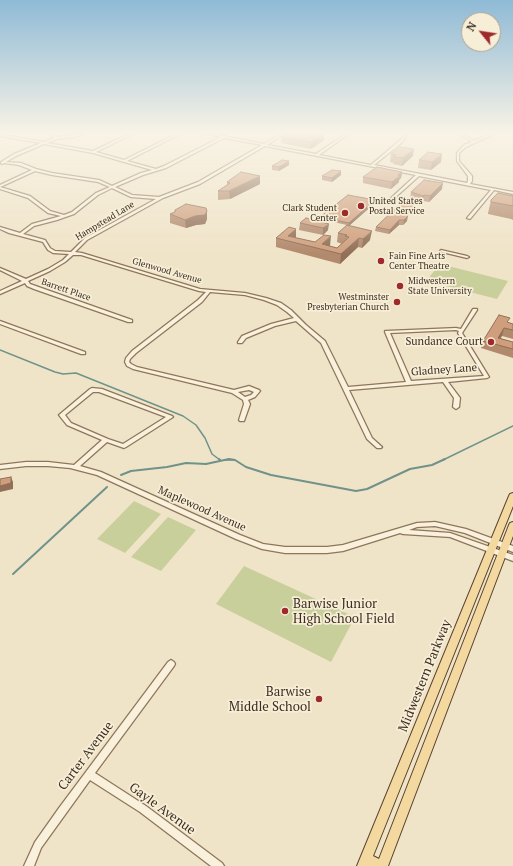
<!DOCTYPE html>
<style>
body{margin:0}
#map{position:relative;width:513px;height:866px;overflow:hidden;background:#f0e4c8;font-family:"PT Serif",serif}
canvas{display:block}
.north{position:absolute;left:461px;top:12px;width:40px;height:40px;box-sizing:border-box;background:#f7eed8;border:1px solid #ada18e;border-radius:50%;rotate:300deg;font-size:11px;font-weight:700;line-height:16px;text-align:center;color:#3d2e20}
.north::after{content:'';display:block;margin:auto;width:14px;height:18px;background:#9e2a2b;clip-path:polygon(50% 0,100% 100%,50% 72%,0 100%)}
</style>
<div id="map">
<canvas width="513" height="866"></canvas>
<div class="north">N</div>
</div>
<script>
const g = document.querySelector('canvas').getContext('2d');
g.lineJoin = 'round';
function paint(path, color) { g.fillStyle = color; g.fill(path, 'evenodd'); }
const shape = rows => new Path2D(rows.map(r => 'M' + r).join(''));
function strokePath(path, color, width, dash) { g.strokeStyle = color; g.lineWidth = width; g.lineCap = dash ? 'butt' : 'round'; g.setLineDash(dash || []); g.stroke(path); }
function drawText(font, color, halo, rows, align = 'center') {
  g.font = font + ' "PT Serif",serif'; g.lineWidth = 3.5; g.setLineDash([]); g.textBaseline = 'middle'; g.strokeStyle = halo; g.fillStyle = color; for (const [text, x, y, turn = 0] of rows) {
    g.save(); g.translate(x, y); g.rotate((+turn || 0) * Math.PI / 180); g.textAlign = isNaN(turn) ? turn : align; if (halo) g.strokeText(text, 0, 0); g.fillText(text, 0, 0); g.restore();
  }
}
paint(shape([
 [440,264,508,281,497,299,426,281],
 [134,501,161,514,125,553,97,539],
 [168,517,196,530,161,571,131,557],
 [244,566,355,617,331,662,216,604]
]), '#c9cf9b');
strokePath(shape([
 [0,350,55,372,63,374,76,373,183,416,196,425,205,438,212,454,220,460],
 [225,460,234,460],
 [443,460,513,426]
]), '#6f938a', 1.5);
strokePath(shape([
 [219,459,220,460],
 [121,475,131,471,167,467,186,463,206,464,229,459,235,460,246,467,271,475,356,491,367,489,410,469,432,465,445,459],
 [13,574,107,487]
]), '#6f938a', 2);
const minor = shape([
 [52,133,57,137,85,133,75,137,57,139,47,143,93,151,131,133,135,133,96,152,124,160,178,133,182,133,127,161,156,169,164,166,221,137,202,133,209,133,264,144,282,133,286,133,267,145,316,154,347,133,350,133,319,155,371,165,398,142,404,137,404,133,406,133,406,137,400,144,374,165,467,183,468,181,468,176,457,161,457,153,464,145,472,142,459,133,462,133,474,141,492,133,496,133,466,147,459,153,459,161,472,176,472,181,470,184,513,192,513,194,494,190,470,219,467,218,491,190,419,176,390,202,388,201,389,200,416,175,265,146,200,184,163,198,87,240,75,252,82,253,200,289,245,293,266,298,281,303,291,310,306,325,325,341,348,387,406,382,385,332,385,331,456,328,461,329,473,309,477,309,477,310,462,333,489,377,487,378,448,382,460,398,459,407,456,409,453,407,454,398,443,382,349,390,372,438,382,447,381,448,377,448,367,439,321,343,296,321,275,326,246,338,242,343,238,343,238,342,242,336,271,324,294,318,287,312,277,305,264,300,245,295,210,292,202,302,136,353,130,359,129,362,131,364,137,367,234,390,249,386,259,390,260,391,255,397,248,400,250,404,244,421,240,421,239,420,244,404,243,400,232,393,133,369,127,366,125,362,126,358,132,351,198,300,206,292,199,291,81,255,73,255,65,262,50,271,28,281,30,284,132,320,132,322,128,322,34,289,27,286,25,283,0,294,0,291,22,281,0,270,0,268,26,279,48,269,63,260,69,254,53,253,48,250,43,242,9,233,0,229,0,227,20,233,32,224,61,216,48,213,28,198,0,189,0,187,30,196,50,211,64,215,72,212,96,193,110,187,98,182,52,175,35,171,0,187,0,185,32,170,19,165,4,163,2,164,1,163,1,162,14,154,41,143,0,136,0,134,44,142,54,138,49,133,52,133],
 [224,138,262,145,198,182,159,197,132,195,115,187,143,175,166,168,224,138],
 [44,144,93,153,152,170,141,173,112,186,99,180,52,173,36,169,21,163,6,162,16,156,44,144],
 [112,188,131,197,156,199,85,238,71,252,55,251,50,248,45,240,23,234,34,226,57,220,74,214,98,195,112,188],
 [456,330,459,331,458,333,484,376,411,381,390,333,456,330],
 [249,390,254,392,251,395,245,397,238,392,249,390],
 [441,250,467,256,469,257,467,258,442,252,440,251,441,250],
 [0,321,85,352,85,354,81,354,0,324,0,321],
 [92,388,102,389,172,416,173,417,126,447,124,448,107,442,80,466,101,472,240,535,263,544,285,547,327,547,343,545,417,523,435,522,466,529,513,546,513,552,465,533,435,526,417,527,409,530,450,533,513,555,513,561,450,537,403,534,400,533,343,551,327,553,285,553,262,549,236,539,97,475,70,468,48,466,26,466,0,469,0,465,26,462,48,462,74,465,102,440,67,425,59,415,90,389,92,388],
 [93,392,99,392,166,417,123,444,108,439,71,423,65,415,93,392],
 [171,660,174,662,175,664,174,666,95,773,146,806,222,863,224,866,211,866,140,812,90,780,41,848,34,866,24,866,35,842,59,808,168,662,171,660]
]);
const major = shape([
 [513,493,513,506,373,856,379,859,509,525,510,523,513,522,513,536,388,866,357,866,509,496,510,494,513,493]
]);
strokePath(minor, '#8d765c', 2.5);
strokePath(major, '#5b4430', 2);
paint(minor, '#faf1dc');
paint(major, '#f3d9a0');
paint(shape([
 [324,134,324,140,311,149,281,143,282,137],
 [391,154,413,156,402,166,393,164,394,163,390,162],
 [419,160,441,162,431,170,418,168],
 [289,165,279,171,272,170,272,166],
 [402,172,401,178,399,180,399,182,391,189,363,183,363,177],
 [341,175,332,182,322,180,322,176],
 [227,182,260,184,230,199,218,200,218,191,227,185],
 [442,189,429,202,423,201,422,203,410,199,411,192],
 [513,196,513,220,511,219,488,214,488,213,491,200],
 [375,200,375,203,349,225,370,240,362,248,358,247,340,264,276,247,276,238,296,229,296,238,330,246,337,248,342,244,337,242,338,233,347,225,319,219,320,217],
 [414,206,413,210,407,216,407,221,403,225,399,225,389,234,375,231,376,227],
 [170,214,207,219,205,224,196,225,186,228,170,223],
 [306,218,328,230,323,235,299,230,300,223],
 [509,323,513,324,513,339,502,336,500,338,513,342,513,358,481,348,483,341]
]), '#b2896c');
paint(shape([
 [324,134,324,140,311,149,311,142],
 [414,149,413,156,402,166,403,158],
 [442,154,441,162,431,170,432,162],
 [289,161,289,165,279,171,279,167],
 [341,171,341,175,332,182,332,178],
 [402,172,401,178,399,180,399,182,391,189,392,182],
 [260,176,260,184,230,199,229,191],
 [443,183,442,189,429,202,430,196],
 [424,195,423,201,422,203,423,196],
 [375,200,375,203,349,226,349,223],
 [414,206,413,210,405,219,405,215],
 [207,211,207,219,205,224,196,225,186,228,185,220],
 [408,216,407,221,403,225,404,220],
 [399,220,399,225,389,234,390,230],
 [329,224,328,230,323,235,323,228],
 [296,229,296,238,288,236],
 [372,231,370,240,362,248,363,239],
 [331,236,330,246,325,250,322,244],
 [359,238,358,247,340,264,341,254],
 [504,328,502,336,496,345,498,338],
 [11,477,13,482,13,489,0,492,0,486]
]), '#916f58');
const building = shape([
 [287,133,301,135,304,133,324,134,311,142,282,137,287,133],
 [400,147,414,149,403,158,394,157,396,155,391,154,400,147],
 [428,152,442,154,432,162,419,160,428,152],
 [282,160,289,161,279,167,272,166,282,160],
 [377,167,402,172,398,175,400,176,392,182,363,177,377,167],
 [332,170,341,171,332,178,322,176,332,170],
 [241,172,260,176,229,191,218,191,230,183,227,182,241,172],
 [424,180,443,183,430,196,424,195,423,196,411,192,424,180],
 [498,193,513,196,513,206,491,202,491,200,498,193],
 [348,195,375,200,349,223,320,217,348,195],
 [401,203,414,206,405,215,408,216,404,220,399,220,390,230,376,227,401,203],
 [186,204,206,208,207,211,205,215,195,216,185,220,170,214,175,212,175,210,186,204],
 [306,218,329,224,323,228,300,223,306,218],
 [347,225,372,231,363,239,359,238,341,254,276,238,289,227,296,229,288,236,315,242,324,235,331,236,322,244,337,248,349,237,345,236,347,235,338,233,347,225],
 [499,315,510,318,507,322,513,324,513,330,504,328,498,338,513,342,513,349,483,341,499,315],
 [11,477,11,483,0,486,0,479,11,477]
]);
paint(building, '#cf9f7d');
strokePath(building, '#916f58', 1);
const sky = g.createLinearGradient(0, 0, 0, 255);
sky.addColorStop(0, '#8fbad6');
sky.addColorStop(0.52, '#f8f3e6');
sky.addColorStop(1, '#f8f3e600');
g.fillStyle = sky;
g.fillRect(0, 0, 513, 255);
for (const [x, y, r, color] of [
 [361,206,4,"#9e2a2b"],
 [345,213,4,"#9e2a2b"],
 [381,261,4,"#9e2a2b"],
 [400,286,4,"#9e2a2b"],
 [397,302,4,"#9e2a2b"],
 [491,342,4,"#9e2a2b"],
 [285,611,4,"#9e2a2b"],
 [319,699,4,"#9e2a2b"]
]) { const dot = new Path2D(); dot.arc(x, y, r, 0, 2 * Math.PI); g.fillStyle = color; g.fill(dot); strokePath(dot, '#f7eed8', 1.5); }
drawText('9px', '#3d2e20', '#f7eed8', [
 ["United States",369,201],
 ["Postal Service",369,211],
 ["Clark Student",337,208,"right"],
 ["Center",337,218,"right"],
 ["Fain Fine Arts",389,256],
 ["Center Theatre",389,266],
 ["Midwestern",408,281],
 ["State University",408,291],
 ["Westminster",389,297,"right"],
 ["Presbyterian Church",389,307,"right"]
], 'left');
drawText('9px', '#3d2e20', '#f7eed8', [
 ["Hampstead Lane",105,221,-31],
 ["Glenwood Avenue",167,271,16],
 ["Barrett Place",66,290,19]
]);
drawText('11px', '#3d2e20', '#f7eed8', [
 ["Sundance Court",483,342]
], 'right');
drawText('11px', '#3d2e20', '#f7eed8', [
 ["Gladney Lane",444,370,-4],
 ["Maplewood Avenue",202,509,24]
]);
drawText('13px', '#3d2e20', '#f7eed8', [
 ["Barwise Junior",293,604],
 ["High School Field",293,619],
 ["Barwise",311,692,"right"],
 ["Middle School",311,707,"right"]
], 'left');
drawText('13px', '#3d2e20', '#f7eed8', [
 ["Midwestern Parkway",425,676,-68],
 ["Carter Avenue",86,756,-53],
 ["Gayle Avenue",162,809,36]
]);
</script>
